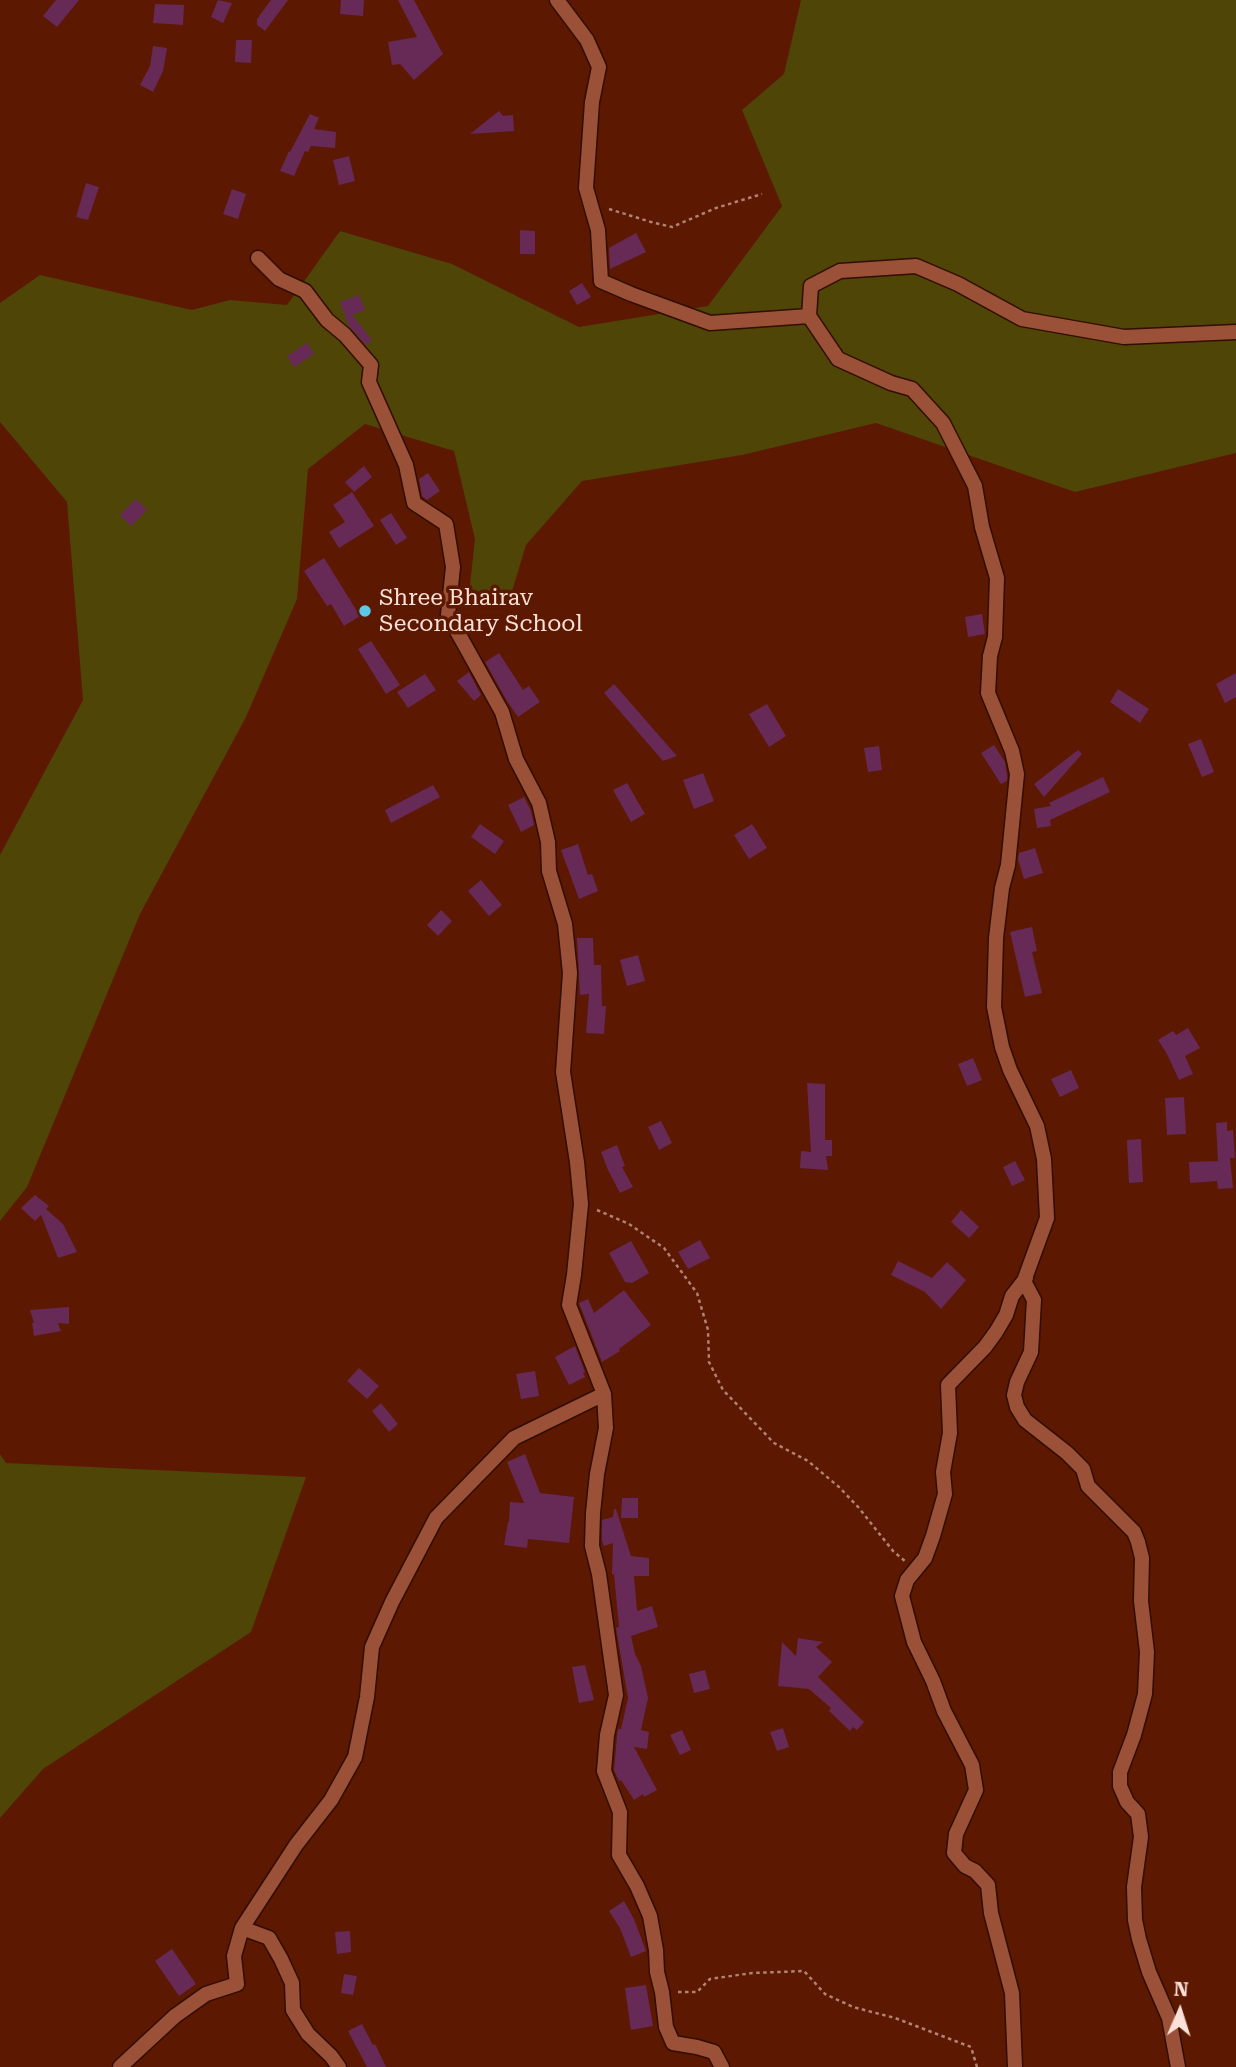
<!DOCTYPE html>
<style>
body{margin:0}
#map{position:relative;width:1236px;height:2067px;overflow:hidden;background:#5c1800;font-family:"Roboto Serif",serif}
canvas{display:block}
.north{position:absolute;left:1145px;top:1976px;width:70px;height:70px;-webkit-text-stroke:5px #5c1800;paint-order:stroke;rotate:3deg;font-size:19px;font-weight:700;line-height:28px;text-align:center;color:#fce1d9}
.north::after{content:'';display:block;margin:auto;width:24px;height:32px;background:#fce1d9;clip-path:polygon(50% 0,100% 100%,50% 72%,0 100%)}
</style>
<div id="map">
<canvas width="1236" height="2067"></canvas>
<div class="north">N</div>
</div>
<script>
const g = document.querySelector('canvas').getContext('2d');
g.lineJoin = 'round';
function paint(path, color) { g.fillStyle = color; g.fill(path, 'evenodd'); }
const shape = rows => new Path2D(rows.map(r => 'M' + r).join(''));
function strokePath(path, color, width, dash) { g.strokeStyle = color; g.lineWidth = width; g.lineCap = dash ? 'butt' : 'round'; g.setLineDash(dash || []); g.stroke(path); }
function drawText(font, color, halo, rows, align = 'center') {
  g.font = font + ' "Roboto Serif",serif'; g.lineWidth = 7; g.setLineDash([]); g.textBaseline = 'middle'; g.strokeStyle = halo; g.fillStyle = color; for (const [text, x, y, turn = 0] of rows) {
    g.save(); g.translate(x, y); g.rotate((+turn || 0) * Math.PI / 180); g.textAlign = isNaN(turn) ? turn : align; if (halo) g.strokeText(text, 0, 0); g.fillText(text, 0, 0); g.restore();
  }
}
paint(shape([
 [801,0,1236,0,1236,453,1075,492,876,423,742,455,582,481,526,545,510,598,468,603,475,539,454,451,365,424,308,469,297,599,246,717,140,914,27,1187,0,1221,0,855,83,700,67,502,0,422,0,303,40,275,192,310,230,300,287,305,340,231,452,264,579,327,708,306,782,206,742,110,784,74],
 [0,1454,6,1463,306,1477,251,1632,43,1769,0,1818]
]), '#4f4507');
paint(shape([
 [56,0,79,0,57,27,43,16],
 [218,0,232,3,223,23,211,17],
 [271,0,288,0,265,31,257,25,257,19],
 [341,0,364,0,363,16,340,14],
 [398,0,414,0,443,54,414,80,400,64,392,65,388,42,417,37],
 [155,4,184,5,183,25,153,23],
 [236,40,252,40,251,63,235,62],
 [153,46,167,48,163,71,153,92,140,85,150,66],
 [499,111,503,116,513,115,514,131,470,134],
 [310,114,319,118,314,129,336,132,335,148,311,146,308,152,305,151,294,176,280,171,289,151,290,152],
 [349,156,355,181,339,185,333,160],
 [86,183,99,187,88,220,76,217],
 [232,189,246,194,238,219,223,214],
 [520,230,535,231,535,254,520,254],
 [636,233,646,252,610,269,609,248],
 [582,283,591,297,577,305,569,291],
 [359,295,365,310,352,315,372,340,366,345,349,326,340,302],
 [307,343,314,354,294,367,287,356],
 [364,466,372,477,354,492,345,482],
 [428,473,440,491,427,500,422,496,419,479],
 [352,492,374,526,339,548,329,532,345,522,333,505],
 [136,499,147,510,131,526,120,515],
 [391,513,407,538,396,545,380,520],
 [324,558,360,616,344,626,331,604,327,606,304,571],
 [982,614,985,634,968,637,965,617],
 [371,641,400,685,386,694,358,649],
 [499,653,523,690,529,686,540,702,518,717,507,701,485,662],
 [469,672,481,695,474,701,457,681],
 [1236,673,1236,697,1225,703,1216,684],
 [425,674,436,690,408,708,397,692],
 [614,684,677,756,663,761,604,693],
 [1118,689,1149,709,1140,723,1110,702],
 [767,704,786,736,769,747,749,714],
 [1201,739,1214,772,1202,777,1188,744],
 [994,745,1005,762,1007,775,1007,781,1001,784,981,753],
 [879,746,882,770,868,772,864,748],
 [1078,750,1082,754,1044,797,1034,784],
 [703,773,714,801,694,809,683,780],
 [1103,777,1110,792,1050,820,1051,826,1037,828,1034,809,1051,806,1049,803],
 [627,783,645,814,631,822,613,790],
 [433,785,440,797,391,823,385,810],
 [524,797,531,811,534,825,521,832,508,805],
 [480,824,504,841,495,854,471,837],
 [752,824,767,848,749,859,734,835],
 [578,844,588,875,592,874,598,891,579,899,561,850],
 [1035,848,1043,873,1024,879,1018,859,1019,853],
 [481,880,502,905,489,916,468,891],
 [441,910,452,921,438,936,427,925],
 [1032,927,1037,951,1032,952,1042,993,1025,997,1010,932],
 [577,938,593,938,594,965,601,965,602,1006,606,1006,604,1034,586,1033,589,994,580,995],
 [638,955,645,981,627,986,620,960],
 [1188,1028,1200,1048,1185,1056,1193,1074,1179,1080,1167,1054,1158,1040,1173,1031,1176,1035],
 [973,1058,982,1080,967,1086,958,1064],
 [1071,1070,1079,1088,1060,1097,1051,1079],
 [807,1083,825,1084,825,1140,832,1140,832,1156,826,1156,828,1170,800,1168,801,1151,811,1152],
 [1184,1097,1186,1134,1167,1135,1165,1098],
 [661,1121,672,1143,659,1150,648,1127],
 [1227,1122,1227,1131,1233,1130,1235,1158,1230,1158,1233,1188,1218,1189,1217,1181,1190,1183,1189,1162,1218,1161,1216,1123],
 [1141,1139,1143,1182,1129,1183,1127,1140],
 [617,1145,625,1166,622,1167,633,1187,620,1193,608,1170,601,1152],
 [1015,1161,1025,1180,1012,1186,1003,1167],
 [35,1195,49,1206,46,1209,63,1224,77,1252,58,1258,41,1215,35,1221,21,1208],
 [961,1210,979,1227,969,1238,951,1222],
 [700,1240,710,1258,688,1269,678,1252],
 [631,1241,649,1273,632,1283,625,1282,609,1253],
 [898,1261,932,1278,947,1262,966,1280,941,1309,925,1292,891,1275],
 [624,1290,651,1325,619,1349,620,1351,602,1362,579,1303,588,1299,594,1313],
 [69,1307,69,1324,58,1323,61,1331,34,1336,32,1323,34,1323,30,1310],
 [575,1346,585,1372,583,1373,585,1377,569,1385,555,1357],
 [359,1368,379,1386,367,1399,347,1381],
 [535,1371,539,1396,521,1399,516,1374],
 [381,1403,398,1424,389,1432,372,1411],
 [525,1454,540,1493,574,1497,569,1543,528,1539,527,1548,504,1545,508,1522,509,1522,510,1502,524,1503,507,1462],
 [622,1498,638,1498,638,1518,621,1518],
 [614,1509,616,1509,631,1556,649,1558,649,1576,634,1576,637,1611,652,1606,658,1627,631,1636,635,1654,641,1666,648,1698,641,1730,649,1732,647,1749,634,1747,657,1790,644,1797,643,1794,634,1800,621,1780,619,1781,614,1770,617,1736,618,1729,621,1729,628,1698,616,1628,619,1627,614,1574,612,1574,613,1543,604,1546,602,1541,602,1520,613,1517],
 [798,1638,823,1642,816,1647,832,1662,818,1677,864,1722,857,1730,853,1727,850,1731,829,1711,831,1708,809,1689,778,1686,782,1642,796,1656],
 [585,1665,594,1700,579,1703,572,1667],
 [705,1670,710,1689,694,1693,689,1674],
 [783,1728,789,1747,777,1751,770,1732],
 [682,1730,691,1750,680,1755,670,1735],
 [624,1901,634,1919,646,1951,631,1957,620,1928,609,1911],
 [350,1931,351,1952,337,1954,335,1932],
 [172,1949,196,1984,179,1996,155,1961],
 [344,1974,357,1976,353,1995,341,1993],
 [646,1985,653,2026,631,2030,625,1988],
 [362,2024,373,2045,375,2044,386,2067,367,2067,348,2031]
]), '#672a56');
const street = shape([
 [557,0,587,40,599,67,592,102,586,188,598,230,601,281,631,294,710,323,809,316],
 [258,258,279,279,305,291,327,320,345,335,371,365,369,382,406,465,414,503,446,524,453,567,448,615,502,712,516,759,539,803,548,842,549,871,565,924,570,973,563,1072,577,1162,581,1204,574,1275,569,1305,604,1394,606,1428,597,1474,593,1513,592,1546,599,1574,616,1695,607,1735,604,1771,620,1812,619,1855,637,1886,650,1916,656,1950,657,1972,662,1992,666,2027,673,2043,697,2047,714,2052,722,2067],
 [242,1928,269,1938,281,1959,292,1983,293,2010,308,2034,331,2056,339,2067],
 [120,2067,175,2016,206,1994,237,1984,234,1956,242,1928,296,1845,331,1800,355,1757,367,1697,372,1647,392,1602,436,1518,514,1438,604,1394],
 [1015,2067,1012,1993,991,1913,988,1885,975,1871,965,1866,954,1853,956,1834,976,1790,972,1765,944,1711,933,1681,914,1642,902,1596,907,1580,925,1558,933,1536,945,1494,943,1472,950,1433,948,1385,985,1347,996,1332,1006,1315,1012,1296,1026,1278],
 [1178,2067,1169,2018,1149,1972,1139,1939,1135,1920,1134,1887,1141,1837,1138,1814,1127,1802,1120,1786,1120,1772,1134,1735,1145,1694,1147,1652,1141,1601,1142,1558,1138,1542,1134,1532,1088,1486,1083,1469,1067,1453,1025,1420,1017,1407,1014,1395,1017,1382,1031,1352,1034,1300,1024,1281,1047,1218,1044,1159,1037,1126,1010,1070,1002,1047,994,1007,996,938,1002,888,1008,865,1017,774,1012,751,988,693,990,656,995,637,997,578,982,527,975,486,943,423,912,389,891,383,838,359,809,316,811,286,840,271,916,266,958,284,1022,319,1124,337,1236,332]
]);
strokePath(street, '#310d02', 17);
strokePath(shape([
 [609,209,651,222,672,227,716,208,762,194],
 [597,1210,629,1224,664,1248,697,1293,708,1330,709,1362,723,1390,774,1443,808,1461,839,1487,859,1508,893,1551,905,1561],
 [678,1992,697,1992,710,1979,752,1973,804,1971,825,1994,853,2007,895,2018,971,2047,977,2067]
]), '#b18373', 2.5, [3.5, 3.5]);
strokePath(street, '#9b5138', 14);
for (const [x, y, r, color] of [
 [365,611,7,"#5bc8e6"]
]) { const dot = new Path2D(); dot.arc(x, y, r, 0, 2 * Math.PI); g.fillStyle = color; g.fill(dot); strokePath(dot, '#5c1800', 2.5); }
drawText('23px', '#fce1d9', '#5c1800', [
 ["Shree Bhairav",379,598],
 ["Secondary School",379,624]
], 'left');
</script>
